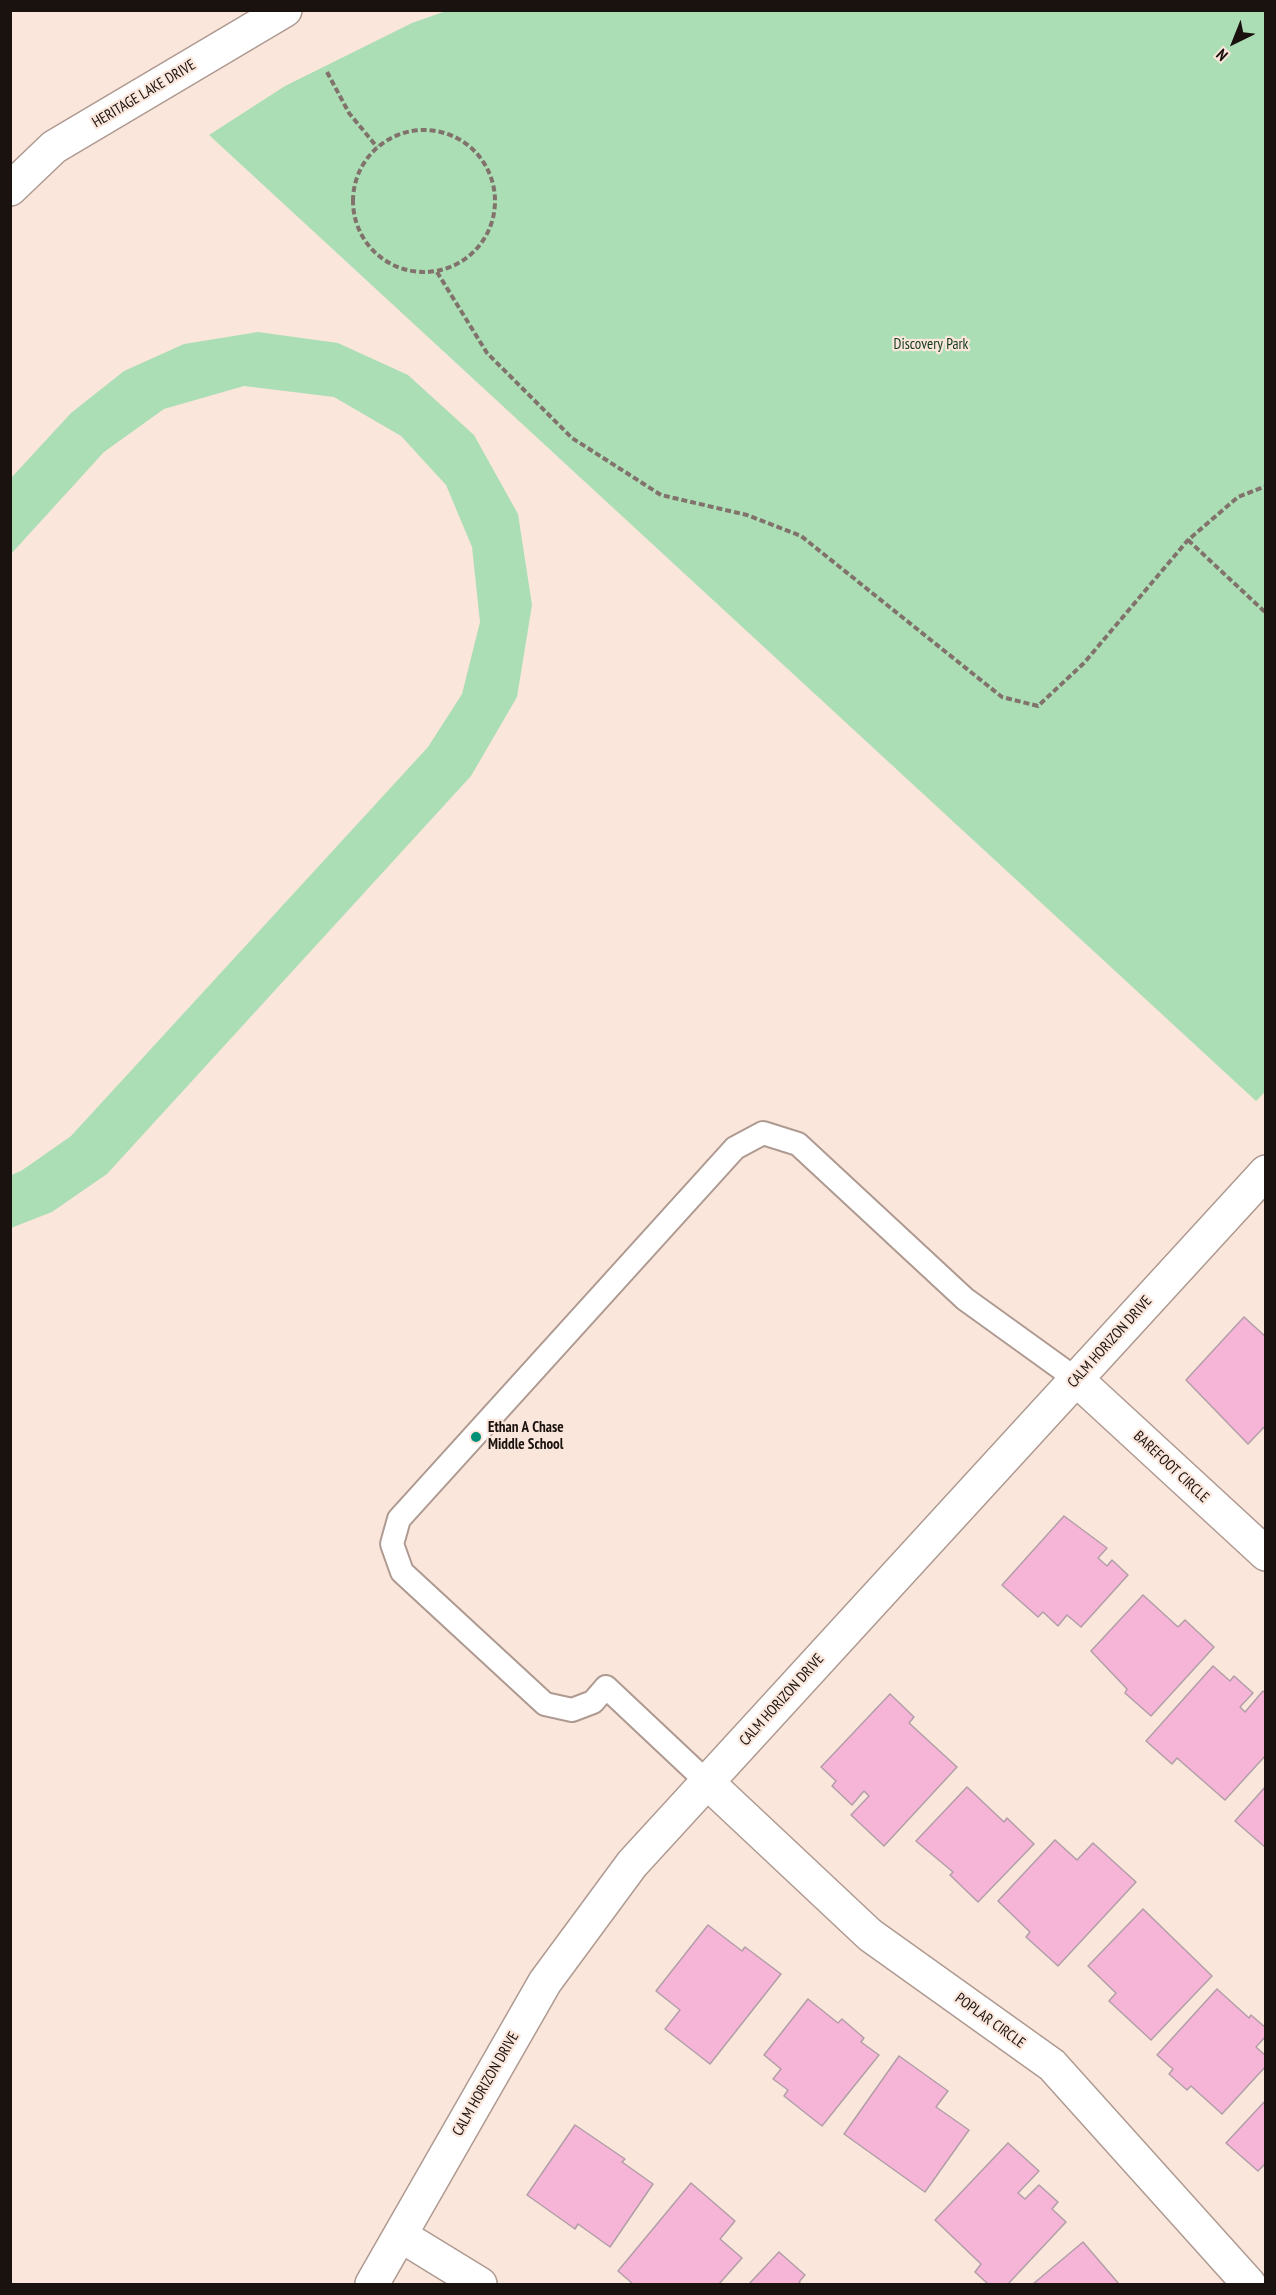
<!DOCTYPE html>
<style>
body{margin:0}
#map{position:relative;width:1276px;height:2295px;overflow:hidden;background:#fbe6dc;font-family:"PT Sans Narrow",sans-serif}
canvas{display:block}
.frame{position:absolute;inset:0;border:12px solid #19120e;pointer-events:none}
.north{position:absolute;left:1204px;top:12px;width:60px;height:60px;-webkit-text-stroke:4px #fbe6dc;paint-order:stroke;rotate:223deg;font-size:16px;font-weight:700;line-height:24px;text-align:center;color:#19120e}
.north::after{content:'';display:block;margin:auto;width:21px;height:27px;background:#19120e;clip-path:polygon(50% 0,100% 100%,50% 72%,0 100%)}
</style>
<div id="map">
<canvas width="1276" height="2295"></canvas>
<div class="frame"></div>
<div class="north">N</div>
</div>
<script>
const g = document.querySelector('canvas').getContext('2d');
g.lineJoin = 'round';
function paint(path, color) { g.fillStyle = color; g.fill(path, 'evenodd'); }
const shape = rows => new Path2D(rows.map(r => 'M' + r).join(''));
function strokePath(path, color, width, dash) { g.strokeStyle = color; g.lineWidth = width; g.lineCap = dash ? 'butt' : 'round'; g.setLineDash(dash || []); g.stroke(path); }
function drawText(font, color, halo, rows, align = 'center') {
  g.font = font + ' "PT Sans Narrow",sans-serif'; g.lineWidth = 4.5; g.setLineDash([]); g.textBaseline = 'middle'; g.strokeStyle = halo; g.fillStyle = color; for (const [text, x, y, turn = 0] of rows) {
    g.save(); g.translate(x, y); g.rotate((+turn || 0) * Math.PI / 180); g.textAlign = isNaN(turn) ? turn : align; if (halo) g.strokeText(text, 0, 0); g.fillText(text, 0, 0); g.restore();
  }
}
paint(shape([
 [446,11,1265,11,1266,1091,1256,1101,209,135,285,86,412,23],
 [258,332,338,343,408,375,474,435,518,514,532,605,517,697,471,776,107,1174,52,1212,11,1228,11,1175,21,1171,71,1136,428,747,462,694,480,622,472,547,446,485,401,436,334,397,244,386,164,409,104,452,11,554,11,478,71,413,124,371,184,344]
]), '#acdeb5');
const building = shape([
 [1244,1317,1266,1337,1266,1425,1248,1444,1186,1380,1244,1317],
 [1064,1516,1107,1548,1098,1558,1107,1566,1112,1560,1128,1575,1081,1627,1067,1615,1058,1626,1043,1612,1038,1617,1002,1585,1064,1516],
 [1143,1595,1178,1627,1185,1620,1214,1647,1151,1716,1125,1693,1127,1689,1091,1651,1143,1595],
 [1213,1666,1230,1681,1234,1676,1253,1693,1240,1707,1245,1712,1263,1691,1266,1693,1266,1755,1225,1800,1177,1758,1172,1764,1146,1741,1213,1666],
 [890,1694,914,1717,909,1723,957,1767,884,1846,851,1815,869,1796,864,1791,852,1805,832,1786,836,1781,821,1767,890,1694],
 [1266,1786,1266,1848,1235,1821,1266,1786],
 [967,1787,1004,1822,1007,1818,1034,1844,978,1902,950,1875,953,1872,916,1841,967,1787],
 [1055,1840,1077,1860,1093,1843,1136,1882,1058,1966,1026,1937,1030,1932,998,1901,1055,1840],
 [1143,1909,1212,1976,1151,2040,1109,2001,1116,1993,1088,1966,1143,1909],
 [708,1925,742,1951,745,1947,781,1974,710,2064,665,2029,680,2010,656,1991,708,1925],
 [1217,1989,1249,2018,1251,2015,1266,2028,1266,2036,1256,2047,1266,2056,1266,2066,1222,2114,1191,2086,1187,2090,1169,2074,1173,2069,1157,2055,1217,1989],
 [808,1999,838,2023,842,2019,864,2038,861,2042,879,2055,822,2126,784,2096,788,2090,773,2079,781,2069,764,2055,808,1999],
 [899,2056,948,2091,936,2107,969,2130,925,2192,844,2134,899,2056],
 [1266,2100,1266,2163,1258,2171,1226,2143,1266,2100],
 [575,2125,625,2159,622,2162,653,2184,610,2247,578,2224,575,2229,527,2195,575,2125],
 [1008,2143,1039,2171,1018,2193,1025,2199,1039,2185,1058,2202,1052,2209,1066,2222,1008,2284,988,2284,975,2272,981,2264,935,2220,1008,2143],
 [691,2183,735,2221,720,2239,742,2258,719,2284,633,2284,618,2271,691,2183],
 [1083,2242,1119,2284,1033,2284,1083,2242],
 [779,2252,805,2275,799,2282,801,2284,749,2284,779,2252]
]);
paint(building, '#f6b5d7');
strokePath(building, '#b19ea7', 1.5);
const service = shape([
 [707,1782,606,1687,593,1702,572,1710,545,1704,402,1572,392,1544,399,1519,735,1148,763,1133,798,1144,965,1299,1076,1379]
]);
const minor = shape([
 [1076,1379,1266,1554],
 [707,1782,870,1935,1052,2065,1249,2284],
 [400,2235,480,2284],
 [372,2284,545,1982,632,1864,1266,1172]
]);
const tertiary = shape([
 [10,189,54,147,285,10]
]);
strokePath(service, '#ae9a91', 26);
strokePath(minor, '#ae9a91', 36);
strokePath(tertiary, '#ae9a91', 36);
strokePath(shape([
 [327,72,349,113,377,147],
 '353 201a71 71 0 1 1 142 0a71 71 0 1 1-142 0Z',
 [437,272,487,353,572,438,661,495,747,515,801,536,1002,697,1038,706,1084,663,1188,540,1238,497,1266,486],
 [1188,540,1266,613]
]), '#81736c', 4, [6, 3]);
strokePath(service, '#fff', 22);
strokePath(minor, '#fff', 33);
strokePath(tertiary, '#fff', 33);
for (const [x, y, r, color] of [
 [476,1437,6,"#018e76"]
]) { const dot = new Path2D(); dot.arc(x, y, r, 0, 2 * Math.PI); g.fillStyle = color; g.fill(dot); strokePath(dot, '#fbe6dc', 2); }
drawText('15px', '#19120e', '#fbe6dc', [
 ["HERITAGE LAKE DRIVE",144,94,-31],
 ["CALM HORIZON DRIVE",1110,1342,-48],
 ["BAREFOOT CIRCLE",1171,1467,43],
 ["CALM HORIZON DRIVE",782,1700,-48],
 ["POPLAR CIRCLE",990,2021,36],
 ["CALM HORIZON DRIVE",486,2084,-60]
]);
drawText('15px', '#0e391b', '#fbe6dc', [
 ["Discovery Park",931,345]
]);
drawText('bold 15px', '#19120e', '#fbe6dc', [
 ["Ethan A Chase",488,1428],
 ["Middle School",488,1445]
], 'left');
</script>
